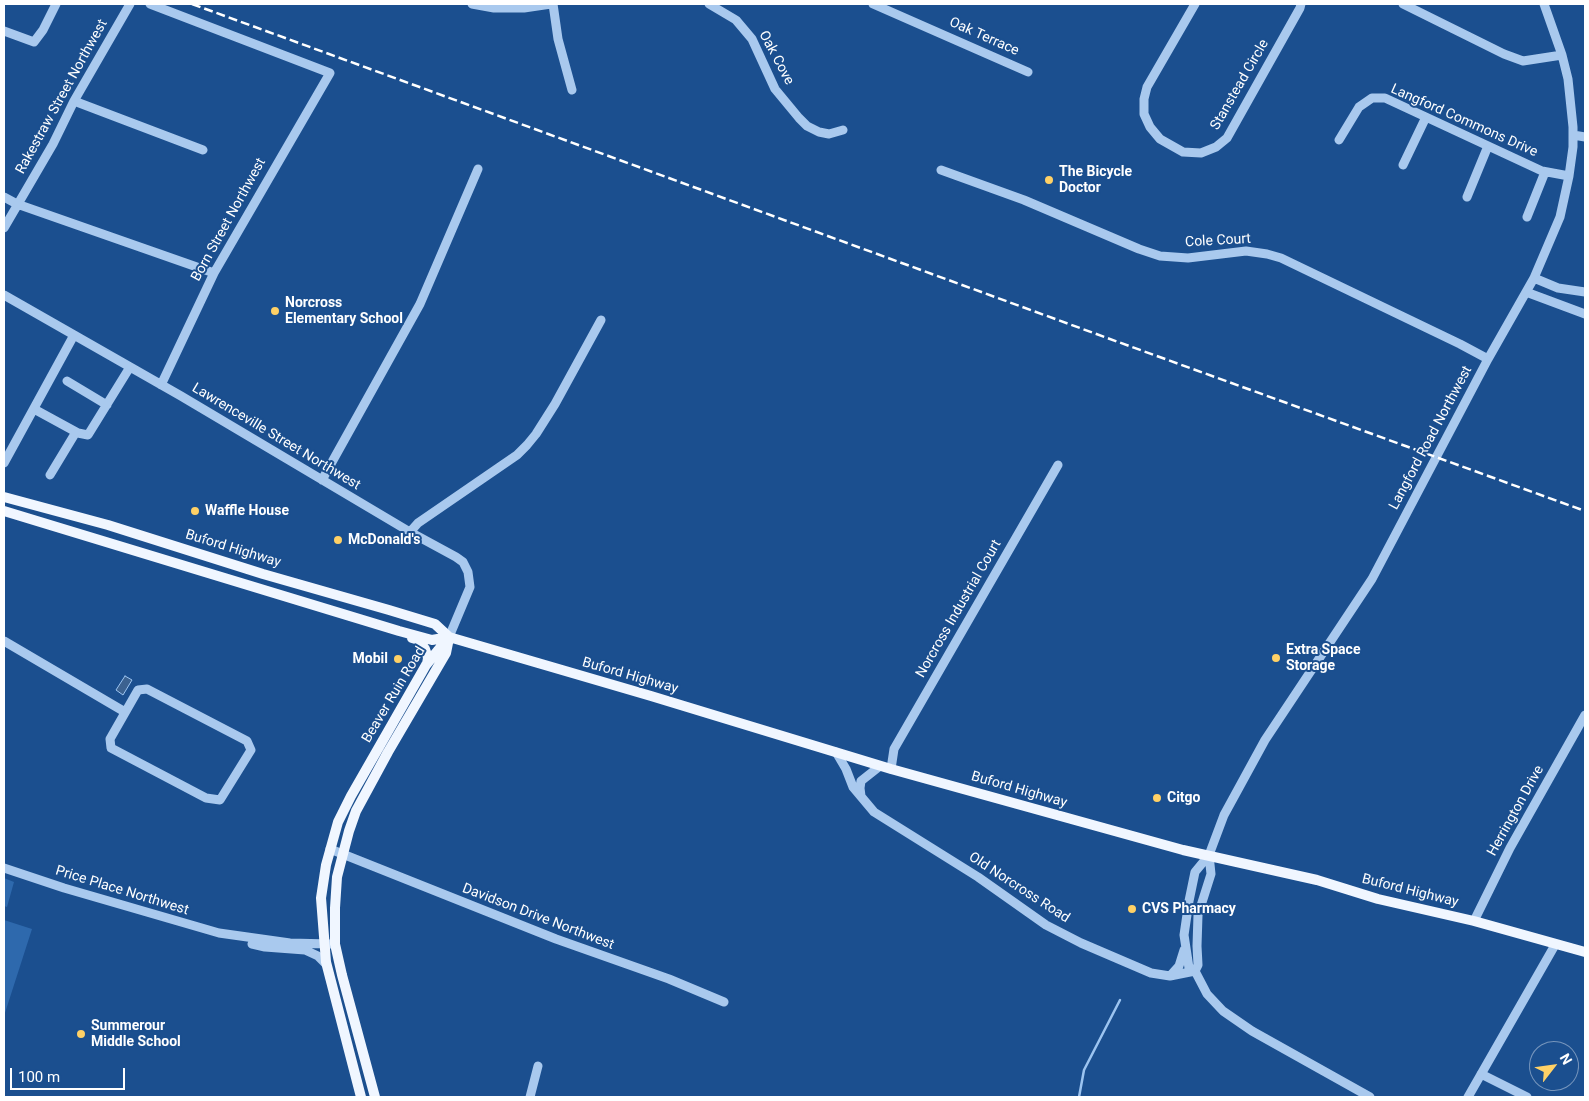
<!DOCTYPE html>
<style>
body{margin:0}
#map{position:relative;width:1589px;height:1101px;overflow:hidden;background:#1b4f8f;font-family:Roboto,sans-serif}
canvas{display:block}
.frame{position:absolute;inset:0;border:5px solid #fff;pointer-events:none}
.north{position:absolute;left:1529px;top:1041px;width:50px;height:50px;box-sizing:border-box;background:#1b4f8f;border:1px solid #7695bc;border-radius:50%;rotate:60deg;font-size:14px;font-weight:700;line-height:20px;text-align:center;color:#fff}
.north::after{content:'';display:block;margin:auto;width:18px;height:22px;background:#ffd166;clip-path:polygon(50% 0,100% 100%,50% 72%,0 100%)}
.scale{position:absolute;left:10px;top:1068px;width:115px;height:22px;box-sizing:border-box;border:2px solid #fff;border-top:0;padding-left:6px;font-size:15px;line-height:18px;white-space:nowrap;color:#fff;-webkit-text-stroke:4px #1b4f8f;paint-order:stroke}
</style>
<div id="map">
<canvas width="1589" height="1101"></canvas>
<div class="frame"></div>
<div class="north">N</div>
<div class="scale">100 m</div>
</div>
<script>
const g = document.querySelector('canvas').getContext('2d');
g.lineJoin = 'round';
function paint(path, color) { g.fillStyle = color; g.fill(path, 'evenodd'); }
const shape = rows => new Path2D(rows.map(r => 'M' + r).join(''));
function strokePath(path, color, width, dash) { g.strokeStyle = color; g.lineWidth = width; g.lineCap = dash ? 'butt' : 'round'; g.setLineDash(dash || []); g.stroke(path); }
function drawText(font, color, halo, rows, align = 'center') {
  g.font = font + ' Roboto,sans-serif'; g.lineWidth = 4; g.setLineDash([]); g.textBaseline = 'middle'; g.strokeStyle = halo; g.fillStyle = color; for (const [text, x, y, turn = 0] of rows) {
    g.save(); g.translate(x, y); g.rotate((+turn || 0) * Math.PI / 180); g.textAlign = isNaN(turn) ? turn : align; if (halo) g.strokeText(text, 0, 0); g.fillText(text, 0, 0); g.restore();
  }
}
paint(shape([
 [4,878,14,882,7,907,4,906],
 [4,920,32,929,4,1016]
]), '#2e69ad');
const water = shape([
 [125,676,132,680,123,695,116,690,125,676]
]);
paint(water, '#3c6290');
strokePath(water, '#9cc4f0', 1);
strokePath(shape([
 [1079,1097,1084,1070,1120,1000]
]), '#9cc4f0', 2.5);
strokePath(shape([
 [150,4,330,73,214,273,161,385],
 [472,4,494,8,524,8,551,4],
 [553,4,558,39,572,90],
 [709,4,736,20,752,39,775,89,799,118,807,126,819,132,829,134,843,130],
 [873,4,1028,72],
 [1195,4,1147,87,1144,99,1144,114,1150,127,1160,139,1183,152,1201,153,1216,147,1227,138,1300,8,1301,4],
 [1403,4,1504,54,1523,61,1562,55],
 [4,31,34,42,43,30,56,4],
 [74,101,203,150],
 [1573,135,1585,137],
 [1339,140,1359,107,1372,98,1385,98,1542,171,1569,176],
 [1403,165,1426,117],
 [941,170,1024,200,1139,249,1160,256,1188,258,1246,251,1267,254,1281,258,1460,344,1488,359],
 [4,197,17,204,214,273],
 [1467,197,1488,146],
 [1527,217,1545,172],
 [4,228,53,144,74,101,130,4],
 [1534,278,1558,288,1585,292],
 [1526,292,1585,314],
 [4,295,181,396,410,532,456,557,463,562,468,572,470,587,449,637],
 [67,381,107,405],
 [34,409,78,433,88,435,130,367],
 [4,463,74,335],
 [50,475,76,432],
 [322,480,420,304,478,169],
 [410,532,418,523,517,455,527,445,536,434,555,404,601,320],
 [4,641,125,712],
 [147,689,247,741,251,750,220,800,206,798,111,748,110,739,138,690,147,689],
 [836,752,846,769,853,787,874,812,978,877,1046,925,1081,943,1151,973,1170,976,1195,971],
 [891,769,894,749,1058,465],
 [861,796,860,788,861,781,880,766],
 [330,849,556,939,669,979,724,1002],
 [1209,855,1195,872,1189,901,1184,935,1189,968,1195,971,1207,994,1223,1011,1252,1031,1370,1097],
 [4,868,64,888,219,933,290,943,331,944],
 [1474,921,1510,848,1585,715],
 [252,944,265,947,305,950,318,956,326,964],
 [1195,971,1198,965,1197,946,1198,915,1211,874,1209,855,1224,815,1265,740,1372,579,1488,359,1534,278,1560,217,1569,176,1573,147,1573,127,1568,79,1562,55,1544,4],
 [1170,976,1179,966,1184,950],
 [1481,1074,1527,1097],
 [530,1097,538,1066],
 [1468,1097,1555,945]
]), '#a9c9ee', 9);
strokePath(shape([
 [4,497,108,525,263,574,389,610,435,624,449,637],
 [4,511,399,631,432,640,449,637,651,696,891,769,1183,850,1317,880,1378,899,1474,921,1585,952],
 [412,638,419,640,425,649,428,658,427,664],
 [361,1097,326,962,321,898,326,865,338,822,351,796,426,665,449,637],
 [375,1097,342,975,335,944,335,908,337,877,349,831,356,811,388,752,446,653,449,638]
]), '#f0f6ff', 10);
strokePath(shape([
 [192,4,1132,347,1585,511]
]), '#fff', 2.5, [9, 4]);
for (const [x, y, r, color] of [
 [1049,180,5,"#ffd166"],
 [275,311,5,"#ffd166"],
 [195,511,5,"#ffd166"],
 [338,540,5,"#ffd166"],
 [1276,658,5,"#ffd166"],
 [398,659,5,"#ffd166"],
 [1157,798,5,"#ffd166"],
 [1132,909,5,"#ffd166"],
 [81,1034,5,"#ffd166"]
]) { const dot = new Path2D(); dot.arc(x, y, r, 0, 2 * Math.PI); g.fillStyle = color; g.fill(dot); strokePath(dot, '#1b4f8f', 2); }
drawText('14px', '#fff', '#1b4f8f', [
 ["Oak Terrace",984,37,24],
 ["Oak Cove",776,58,62],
 ["Stanstead Circle",1240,85,-60],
 ["Rakestraw Street Northwest",62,97,-61],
 ["Langford Commons Drive",1464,121,24],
 ["Born Street Northwest",229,220,-61],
 ["Cole Court",1218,241,-3],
 ["Lawrenceville Street Northwest",276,437,31],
 ["Langford Road Northwest",1431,438,-62],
 ["Buford Highway",233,549,17],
 ["Norcross Industrial Court",959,609,-60],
 ["Buford Highway",630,676,16],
 ["Beaver Ruin Road",394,695,-59],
 ["Buford Highway",1019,790,16],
 ["Herrington Drive",1516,811,-61],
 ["Old Norcross Road",1019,888,33],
 ["Price Place Northwest",122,891,17],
 ["Buford Highway",1410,891,14],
 ["Davidson Drive Northwest",538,917,21]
]);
drawText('bold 14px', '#fff', '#1b4f8f', [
 ["The Bicycle",1059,172],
 ["Doctor",1059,188],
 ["Norcross",285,303],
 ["Elementary School",285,319],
 ["Waffle House",205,511],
 ["McDonald's",348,540],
 ["Extra Space",1286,650],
 ["Storage",1286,666],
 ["Mobil",388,659,"right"],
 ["Citgo",1167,798],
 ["CVS Pharmacy",1142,909],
 ["Summerour",91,1026],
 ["Middle School",91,1042]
], 'left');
</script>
